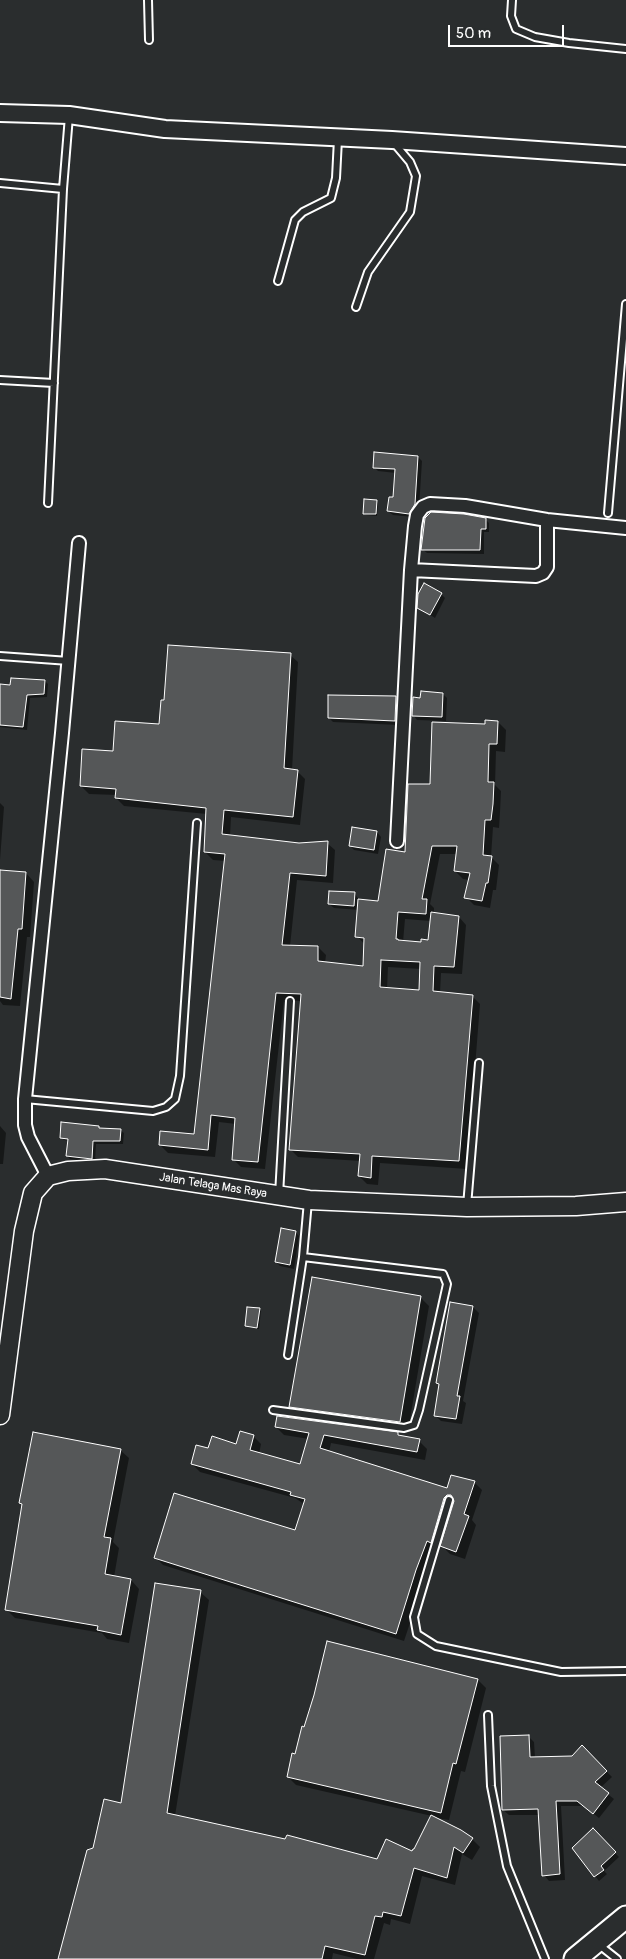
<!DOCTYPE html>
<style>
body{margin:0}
#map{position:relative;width:626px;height:1959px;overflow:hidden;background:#2a2d2e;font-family:Pangolin,sans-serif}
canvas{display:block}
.scale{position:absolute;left:448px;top:25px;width:116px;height:22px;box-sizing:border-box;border:2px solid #fff;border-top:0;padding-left:6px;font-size:15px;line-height:18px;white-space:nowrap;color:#fff;-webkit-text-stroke:4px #2a2d2e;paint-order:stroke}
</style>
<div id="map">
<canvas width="626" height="1959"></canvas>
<div class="scale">50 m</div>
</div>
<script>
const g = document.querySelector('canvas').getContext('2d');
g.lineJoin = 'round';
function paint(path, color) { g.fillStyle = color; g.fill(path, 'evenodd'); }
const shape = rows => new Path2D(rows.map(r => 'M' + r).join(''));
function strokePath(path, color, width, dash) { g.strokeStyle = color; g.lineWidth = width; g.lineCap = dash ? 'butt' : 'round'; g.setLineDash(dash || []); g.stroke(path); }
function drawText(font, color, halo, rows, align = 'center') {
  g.font = font + ' Pangolin,sans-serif'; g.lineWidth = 4; g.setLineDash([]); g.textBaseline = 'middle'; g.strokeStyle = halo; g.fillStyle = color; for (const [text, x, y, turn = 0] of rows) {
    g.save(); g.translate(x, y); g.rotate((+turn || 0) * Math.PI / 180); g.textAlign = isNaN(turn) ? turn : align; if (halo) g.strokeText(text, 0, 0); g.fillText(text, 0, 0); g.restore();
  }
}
paint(shape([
 [418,457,422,461,419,508,413,517,393,515,388,511,394,499,396,473,378,471,374,467],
 [376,501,378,503,377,516,366,515,364,513],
 [485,519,489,523,489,532,484,532,484,554,427,553,422,549],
 [441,594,445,598,435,618,418,607],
 [290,655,298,662,292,770,297,771,305,779,300,825,231,817,230,836,299,844,327,843,335,850,333,883,297,880,290,946,318,947,326,955,325,963,364,967,365,945,357,936,359,910,334,908,329,904,355,894,359,900,379,902,406,854,431,785,486,725,498,722,506,730,505,752,496,751,495,785,501,791,500,812,499,828,493,827,491,857,499,865,496,890,493,890,490,908,474,905,466,897,470,880,463,879,455,871,457,854,440,854,430,904,434,908,434,914,459,917,466,925,462,974,441,973,440,993,472,996,480,1004,467,1169,380,1163,378,1185,367,1184,359,1176,361,1161,298,1157,290,1149,302,1001,284,1000,265,1169,241,1167,233,1159,236,1124,219,1122,215,1157,168,1153,160,1145,195,1135,226,861,213,860,205,852,207,814,124,806,116,798,117,795,89,794,81,786,114,752],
 [405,919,431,921,429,941,422,943,403,942],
 [388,967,421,969,420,991,387,989],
 [45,681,48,684,47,697,30,698,27,730,0,727,0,686,11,686],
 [443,694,447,698,446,721,417,720,413,715,422,699],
 [396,698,400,702,399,725,333,722,329,718],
 [0,803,4,807,0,860],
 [377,832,381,837,378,854,354,850,350,846],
 [0,871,26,873,34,882,30,937,27,937,20,1006,3,1005,0,1001],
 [0,1126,6,1133,3,1164,0,1164],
 [99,1127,101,1129,120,1130,124,1133,123,1144,96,1144,95,1162,70,1159,67,1156,69,1141,64,1140,61,1137],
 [295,1232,299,1236,294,1269,280,1266,276,1262],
 [420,1297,429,1306,408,1431,299,1416,290,1407],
 [473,1307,479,1313,463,1401,466,1403,462,1424,441,1421,435,1415,440,1385,437,1383],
 [259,1309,261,1311,259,1329,248,1327,246,1326],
 [276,1427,398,1433,402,1437,419,1441,427,1449,425,1460,331,1443,329,1452,448,1490,474,1482,482,1490,472,1520,476,1525,465,1559,450,1554,441,1545,439,1550,435,1548,404,1641,163,1565,155,1557,295,1532,304,1504,295,1498,200,1472,192,1464,209,1450,237,1445,253,1436,261,1444,259,1454,300,1466,309,1439,284,1435],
 [120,1450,129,1458,113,1542,119,1548,114,1577,131,1580,139,1589,129,1643,107,1639,102,1633,15,1618,6,1609,23,1505,21,1503],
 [200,1592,209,1600,175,1816,377,1861,412,1853,432,1816,296,1785,288,1777,305,1728,328,1643,478,1680,486,1688,465,1772,461,1771,449,1820,436,1818,472,1839,480,1847,472,1860,462,1854,455,1885,422,1876,410,1924,391,1919,390,1925,384,1923,374,1959,357,1959,333,1953,332,1959,59,1959,94,1849,122,1804],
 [528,1736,534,1742,535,1758,572,1757,582,1747,612,1777,600,1788,614,1799,599,1818,584,1806,561,1806,565,1880,549,1881,544,1875,540,1815,509,1815,503,1810],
 [593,1830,619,1857,604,1871,607,1874,599,1881,595,1876]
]), '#0007');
const building = shape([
 [374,452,418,456,415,504,409,514,387,511,389,497,393,497,395,469,373,468,374,452],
 [364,499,377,500,376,514,363,514,364,499],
 [431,512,464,514,486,518,486,529,481,529,480,550,421,550,425,518,431,512],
 [424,583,442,593,430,615,417,608,418,594,424,583],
 [168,645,291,653,284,768,298,770,293,817,224,810,222,834,299,843,328,841,326,876,290,873,282,945,318,946,318,961,363,966,364,938,355,937,358,899,378,901,386,849,405,852,408,784,430,784,432,722,485,724,485,720,498,721,497,744,489,744,488,782,494,782,493,804,491,820,485,820,483,855,492,856,488,883,486,883,482,901,464,898,470,873,454,871,457,846,432,846,422,899,427,899,426,914,398,912,396,939,398,939,398,940,421,942,421,939,428,940,431,912,459,916,454,967,434,966,433,991,473,995,459,1161,372,1156,371,1178,358,1176,360,1154,289,1150,301,994,276,993,258,1162,232,1160,235,1118,211,1115,208,1150,159,1145,160,1131,194,1134,225,854,204,852,206,808,115,798,116,789,80,786,82,749,113,751,115,721,159,724,161,700,164,700,168,645],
 [381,960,420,962,419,990,380,987,381,960],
 [11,678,45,680,44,694,27,695,23,727,0,725,0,684,10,685,11,678],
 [421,691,443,693,442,717,412,716,413,697,420,698,421,691],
 [328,695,396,696,395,721,328,718,328,695],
 [352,827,377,831,374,850,349,846,352,827],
 [0,870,26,872,22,929,18,929,11,999,0,997,0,870],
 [329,891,355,892,354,906,328,904,329,891],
 [61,1122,99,1126,99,1128,121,1129,120,1141,93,1141,92,1159,66,1156,68,1139,60,1138,61,1122],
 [281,1228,296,1231,290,1265,275,1262,281,1228],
 [312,1277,421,1296,400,1422,289,1407,312,1277],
 [450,1302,473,1306,457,1396,460,1396,456,1419,434,1416,439,1384,436,1383,450,1302],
 [247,1307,260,1308,257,1328,245,1326,247,1307],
 [277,1416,398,1432,398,1435,420,1439,417,1452,324,1435,320,1448,447,1488,451,1475,475,1481,464,1514,469,1516,456,1552,440,1546,454,1501,451,1495,447,1495,444,1498,431,1543,427,1541,416,1570,396,1634,154,1558,174,1493,295,1530,305,1499,290,1495,291,1492,191,1464,196,1445,208,1448,212,1436,236,1444,240,1431,254,1435,250,1450,300,1464,309,1433,275,1427,277,1416],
 [33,1432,121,1449,104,1537,111,1538,105,1574,131,1579,121,1635,97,1630,98,1626,5,1610,22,1504,19,1503,33,1432],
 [155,1583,201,1590,167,1813,285,1839,287,1835,377,1859,386,1839,412,1851,413,1849,414,1849,431,1815,461,1830,473,1838,463,1853,454,1847,447,1878,414,1868,401,1916,383,1912,382,1917,375,1916,365,1955,325,1946,322,1959,58,1959,87,1850,93,1848,104,1799,121,1803,155,1583],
 [327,1641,478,1679,456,1764,453,1763,441,1813,287,1777,292,1753,295,1754,302,1726,304,1727,314,1695,327,1641],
 [529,1735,530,1757,572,1756,582,1745,607,1771,595,1782,609,1793,593,1814,577,1801,556,1801,560,1874,542,1876,538,1809,502,1810,500,1736,529,1735],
 [593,1828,616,1852,601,1866,604,1870,594,1877,572,1848,593,1828]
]);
paint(building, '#555758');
strokePath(building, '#fff', 1);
const service = shape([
 [148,0,149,40],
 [512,0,511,16,516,29,535,37,569,43,626,49],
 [0,183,63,189],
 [278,281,295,220,303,212,331,198,336,178,338,139],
 [356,307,368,272,410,212,416,176,410,162,394,143],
 [0,380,54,383],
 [48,503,63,189,69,116],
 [608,513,626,304],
 [0,656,69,661],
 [25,1099,153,1111,166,1107,175,1099,180,1076,197,823],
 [279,1195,290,1001],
 [467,1206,479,1063],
 [288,1355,303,1257,308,1201],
 [273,1410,404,1428,414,1425,419,1410,447,1284,443,1274,303,1257],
 [449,1500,414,1617,417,1634,436,1646,561,1672,626,1671],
 [488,1715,491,1786,507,1866,545,1959],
 [598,1944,617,1959]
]);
const minor = shape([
 [411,570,536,576,543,573,547,567,547,520],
 [397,841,411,570,415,526,417,515,423,507,430,504,465,506,547,520,626,528],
 [48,1176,28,1137,25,1125,25,1099,62,733,79,543]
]);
const tertiary = shape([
 [0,113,69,115,165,129,392,140,626,156]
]);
const secondary = shape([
 [0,1415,24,1231,33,1193,48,1176,68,1171,105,1169,309,1200,467,1207,576,1206,626,1202]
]);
const trunk = shape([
 [575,1959,626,1917]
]);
strokePath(service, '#fff', 10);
strokePath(minor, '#fff', 16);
strokePath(tertiary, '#fff', 20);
strokePath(secondary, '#fff', 21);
strokePath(trunk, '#fff', 25);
strokePath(service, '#2a2d2e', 6);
strokePath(minor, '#2a2d2e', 12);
strokePath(tertiary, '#2a2d2e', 16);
strokePath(secondary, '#2a2d2e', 18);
strokePath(trunk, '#2a2d2e', 21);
drawText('12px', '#fff', '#2a2d2e', [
 ["Jalan Telaga Mas Raya",213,1186,9]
]);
</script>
